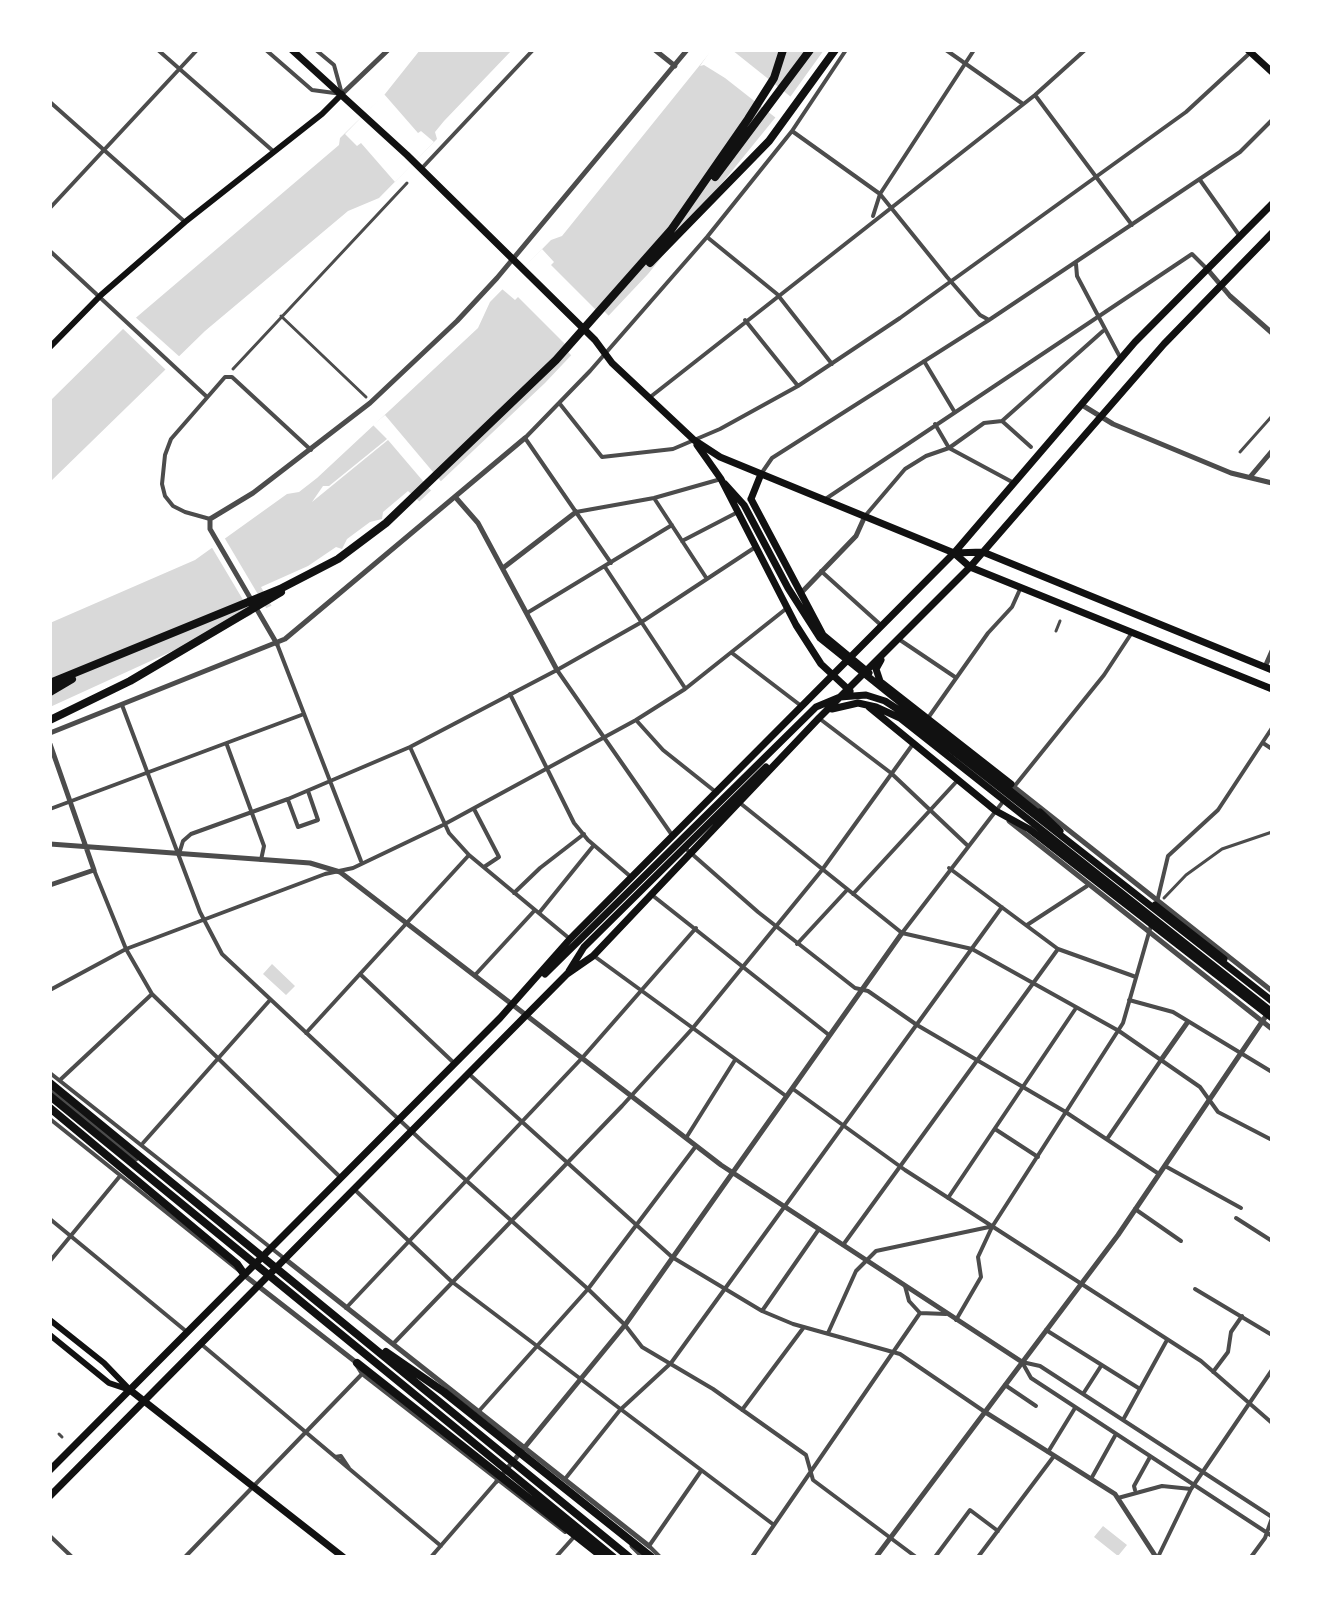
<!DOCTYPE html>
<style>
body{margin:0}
#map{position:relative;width:1322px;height:1607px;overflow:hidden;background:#fff;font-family:"PT Sans Narrow",sans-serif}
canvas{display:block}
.frame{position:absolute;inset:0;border:52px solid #fff;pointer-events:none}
</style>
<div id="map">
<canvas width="1322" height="1607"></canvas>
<div class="frame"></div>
</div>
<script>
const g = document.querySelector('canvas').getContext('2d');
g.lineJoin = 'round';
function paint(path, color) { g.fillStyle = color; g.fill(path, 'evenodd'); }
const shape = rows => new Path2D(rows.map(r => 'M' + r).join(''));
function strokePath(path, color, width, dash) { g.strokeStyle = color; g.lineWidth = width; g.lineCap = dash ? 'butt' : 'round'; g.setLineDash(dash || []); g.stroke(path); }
paint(shape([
 [420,50,512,50,444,121,435,132,437,139,379,198,348,211,205,331,50,482,50,401,125,327,339,145,340,138,385,94],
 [712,50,824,50,775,118,648,274,545,383,386,533,295,595,50,707,50,623,195,560,287,494,299,492,317,478,478,328,490,302,551,240,562,236],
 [272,964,295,986,286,995,263,974],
 [1103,1526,1127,1545,1118,1556,1094,1537]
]), '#d9d9d9');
paint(shape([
 [711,50,732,50,791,97,776,118,725,78,704,65,700,66],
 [384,94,418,133,421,131,434,142,395,182,361,143,357,146,345,134],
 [542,249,554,262,551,265,599,313,603,310,612,319,574,358,565,349,567,346,518,297,515,300,502,289],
 [133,315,181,358,167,371,120,326],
 [385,415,444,485,434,494,388,440,312,502,323,486,329,486,387,439,373,425],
 [408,491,421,503,432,497,337,574,274,610,261,587,308,566,336,547,342,549,347,539,370,522,382,519,383,512],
 [224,537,269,613,255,620,211,546]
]), '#fff');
strokePath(shape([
 [281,316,366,397],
 [233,369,407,183],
 [1240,452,1272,416],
 [1056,631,1060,621],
 [1164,898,1186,875,1222,849,1272,832],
 [59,1434,62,1437]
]), '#4c4c4c', 3);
strokePath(shape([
 [158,50,273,151],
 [266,50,312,90,342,94,334,65,316,50],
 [946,50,1023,104],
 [1035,95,1132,225],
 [50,102,185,222],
 [792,131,880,194,947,277,980,315,989,320],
 [422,168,533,50],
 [1200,180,1239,235],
 [50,208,197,50],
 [873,216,880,194,974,50],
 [707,237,777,294,832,364],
 [50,251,206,396],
 [1076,264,1077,276,1121,359],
 [745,320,798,386],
 [924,361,954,411],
 [649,398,1035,95,1085,50],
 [560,404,602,457,673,449,720,429,798,386,900,318,1186,112,1251,52],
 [1002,421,1031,447],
 [935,424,949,448,1014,483],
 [761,474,772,458,989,320,1240,152,1272,120],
 [654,498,707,579],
 [824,500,1192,254,1208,270],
 [576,512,654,498,721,479],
 [865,516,905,469,926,456,949,448,984,423,1002,421,1103,331],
 [210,519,185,512,173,506,165,496,162,484,165,455,171,439,225,377,232,377,311,450],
 [682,541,736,513],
 [611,563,525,438,590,371,707,237,792,131,846,50],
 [605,567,685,688],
 [821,571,882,626],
 [527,613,672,525],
 [900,640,955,677],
 [277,644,361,861],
 [732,653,800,705],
 [557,670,672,835],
 [510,694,574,823,588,840,631,877],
 [122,705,200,912,222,954,422,1141,588,1289,625,1325,642,1347,713,1389,806,1455,813,1480,916,1557],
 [928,718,988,633,1012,607,1021,587],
 [820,719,891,773,967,845],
 [636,720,663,750,717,793],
 [1263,743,1272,749],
 [227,745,264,846,261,860],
 [410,747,449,833,469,855,570,939],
 [1013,788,1104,675,1131,634],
 [288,800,298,827,318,820,308,791],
 [740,803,902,933,972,949,1119,1031,1200,1087,1218,1112,1272,1140],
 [50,809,304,714],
 [474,809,499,857,484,867],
 [684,847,758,912,855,988,868,991,917,1025,1064,1111,1159,1174],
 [179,854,183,841,191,834,288,799,410,747,557,670,640,623,754,548],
 [949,868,1058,949,1136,977],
 [94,870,126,949,152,994,340,1177],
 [514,893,540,868,584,834],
 [853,894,957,781],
 [652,895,829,1035],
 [1157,902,1168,856,1218,810,1272,728],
 [539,913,594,845],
 [1027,925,1087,886],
 [902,933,1005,799],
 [797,944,847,890],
 [594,956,786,1096],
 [360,974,454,1063],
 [476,974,535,910],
 [50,990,126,949,325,874,353,868,443,825,636,720,685,689,787,608],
 [1129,1000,1173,1012,1272,1072],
 [306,1033,469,855],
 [50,1073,285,1259],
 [469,1074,672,1257,762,1311,793,1324,900,1354,985,1412],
 [60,1080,152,994],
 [793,1089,905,1170,1201,1361,1272,1423],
 [50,1119,242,1273],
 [995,1129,1038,1157],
 [686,1138,735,1060],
 [1107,1139,1161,1060],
 [143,1143,270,1000],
 [1165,1166,1241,1208],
 [355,1190,451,1281,774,1525],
 [948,1198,1076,1008],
 [1135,1209,1181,1241],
 [1236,1218,1272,1241],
 [50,1219,187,1332],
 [843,1245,1058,949],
 [50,1261,120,1176],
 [905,1286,909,1301,920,1313],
 [1195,1289,1272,1335],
 [346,1308,583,1057,696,928],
 [762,1311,819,1229],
 [956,1320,981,1277,978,1257,992,1227,1123,1023,1152,922],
 [1046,1330,1140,1389],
 [828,1333,856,1271,876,1251,989,1227],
 [201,1344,441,1546],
 [393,1344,622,1106,692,1029,822,870,913,744],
 [357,1366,362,1374,565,1532],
 [1213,1372,1228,1352,1231,1332,1242,1316],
 [1005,1385,1036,1406],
 [1083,1394,1101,1366],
 [742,1410,804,1327],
 [479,1411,588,1289,696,1146],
 [1123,1420,1167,1340],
 [1048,1452,1075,1408],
 [335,1457,341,1456,349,1468],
 [565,1479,620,1410,671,1363,1002,907],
 [1091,1479,1116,1434],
 [1135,1490,1134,1486,1150,1457],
 [1118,1498,1162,1486,1191,1489],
 [1272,1517,1040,1366,1022,1362,1031,1378,1272,1536],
 [50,1536,72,1557],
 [185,1557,362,1374],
 [431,1557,497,1481],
 [556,1557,573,1538],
 [660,1557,649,1546,701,1471],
 [752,1557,920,1313,946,1314],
 [935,1557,970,1510,998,1531],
 [978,1557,1054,1456],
 [1158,1557,1191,1489,1272,1370],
 [1251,1557,1265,1538,1272,1518]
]), '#4c4c4c', 4);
strokePath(shape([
 [655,50,675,66],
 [342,94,388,50],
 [1208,270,1230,296,1272,333],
 [1082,405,1113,424,1231,473,1272,483],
 [1250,477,1272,451],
 [457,499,478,523,557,670],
 [503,568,576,512],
 [801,593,856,536,865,516],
 [277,644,210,529,210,519,253,493,370,403,457,321,497,278,687,50],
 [1265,667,1272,651],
 [50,733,285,639,525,438],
 [50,744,94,870,50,885],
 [1014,787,1272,991],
 [1009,821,1272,1029],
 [50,844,310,863,340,872,721,1165,1022,1362],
 [1161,1060,1187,1023],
 [50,1089,136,1159],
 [285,1259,649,1546],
 [244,1275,357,1363],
 [985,1412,1115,1494,1156,1557],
 [497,1481,625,1325,902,933],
 [632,1546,643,1557],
 [876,1557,1118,1235,1268,1013]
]), '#4c4c4c', 5);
strokePath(shape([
 [50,347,101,295,185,222,322,114,342,94],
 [50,1320,104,1363,130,1390],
 [50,1335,109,1383,127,1389]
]), '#111', 6);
strokePath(shape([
 [1248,50,1272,72],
 [130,1390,343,1557]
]), '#111', 7);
strokePath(shape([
 [292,50,407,155,595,340,612,363,694,440,720,457,954,553,970,567,1272,689],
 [697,445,721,479,796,625,821,664,850,691],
 [725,484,744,505,788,588,820,638,1043,817],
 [751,499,823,635,869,673],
 [751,499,761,474],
 [954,553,983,552,1272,670],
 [880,681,876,669,881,660],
 [882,683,1011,784],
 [869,707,996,811,1029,829,1272,1018],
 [832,709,858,703,876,707,900,718,1272,1012],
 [1040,812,1060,831],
 [1155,905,1224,959],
 [569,971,584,947,766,767],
 [545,974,816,707,840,697,866,695,885,701,911,718,1272,1001],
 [50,1470,500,1018,570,939,954,553,1135,342,1272,204],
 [50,1496,567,974,593,956,819,718,970,567,1164,344,1272,233]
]), '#111', 7);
strokePath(shape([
 [715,177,810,50],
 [650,263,769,141,835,50],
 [50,683,280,589,338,559,386,523,556,360,671,230,748,119,774,78,783,50],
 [50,692,72,679],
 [50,720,130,681,281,592],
 [50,1083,629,1557],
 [50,1096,613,1557],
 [50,1108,237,1264,244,1274],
 [386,1352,444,1392,651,1557],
 [357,1363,603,1557]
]), '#111', 8);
</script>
